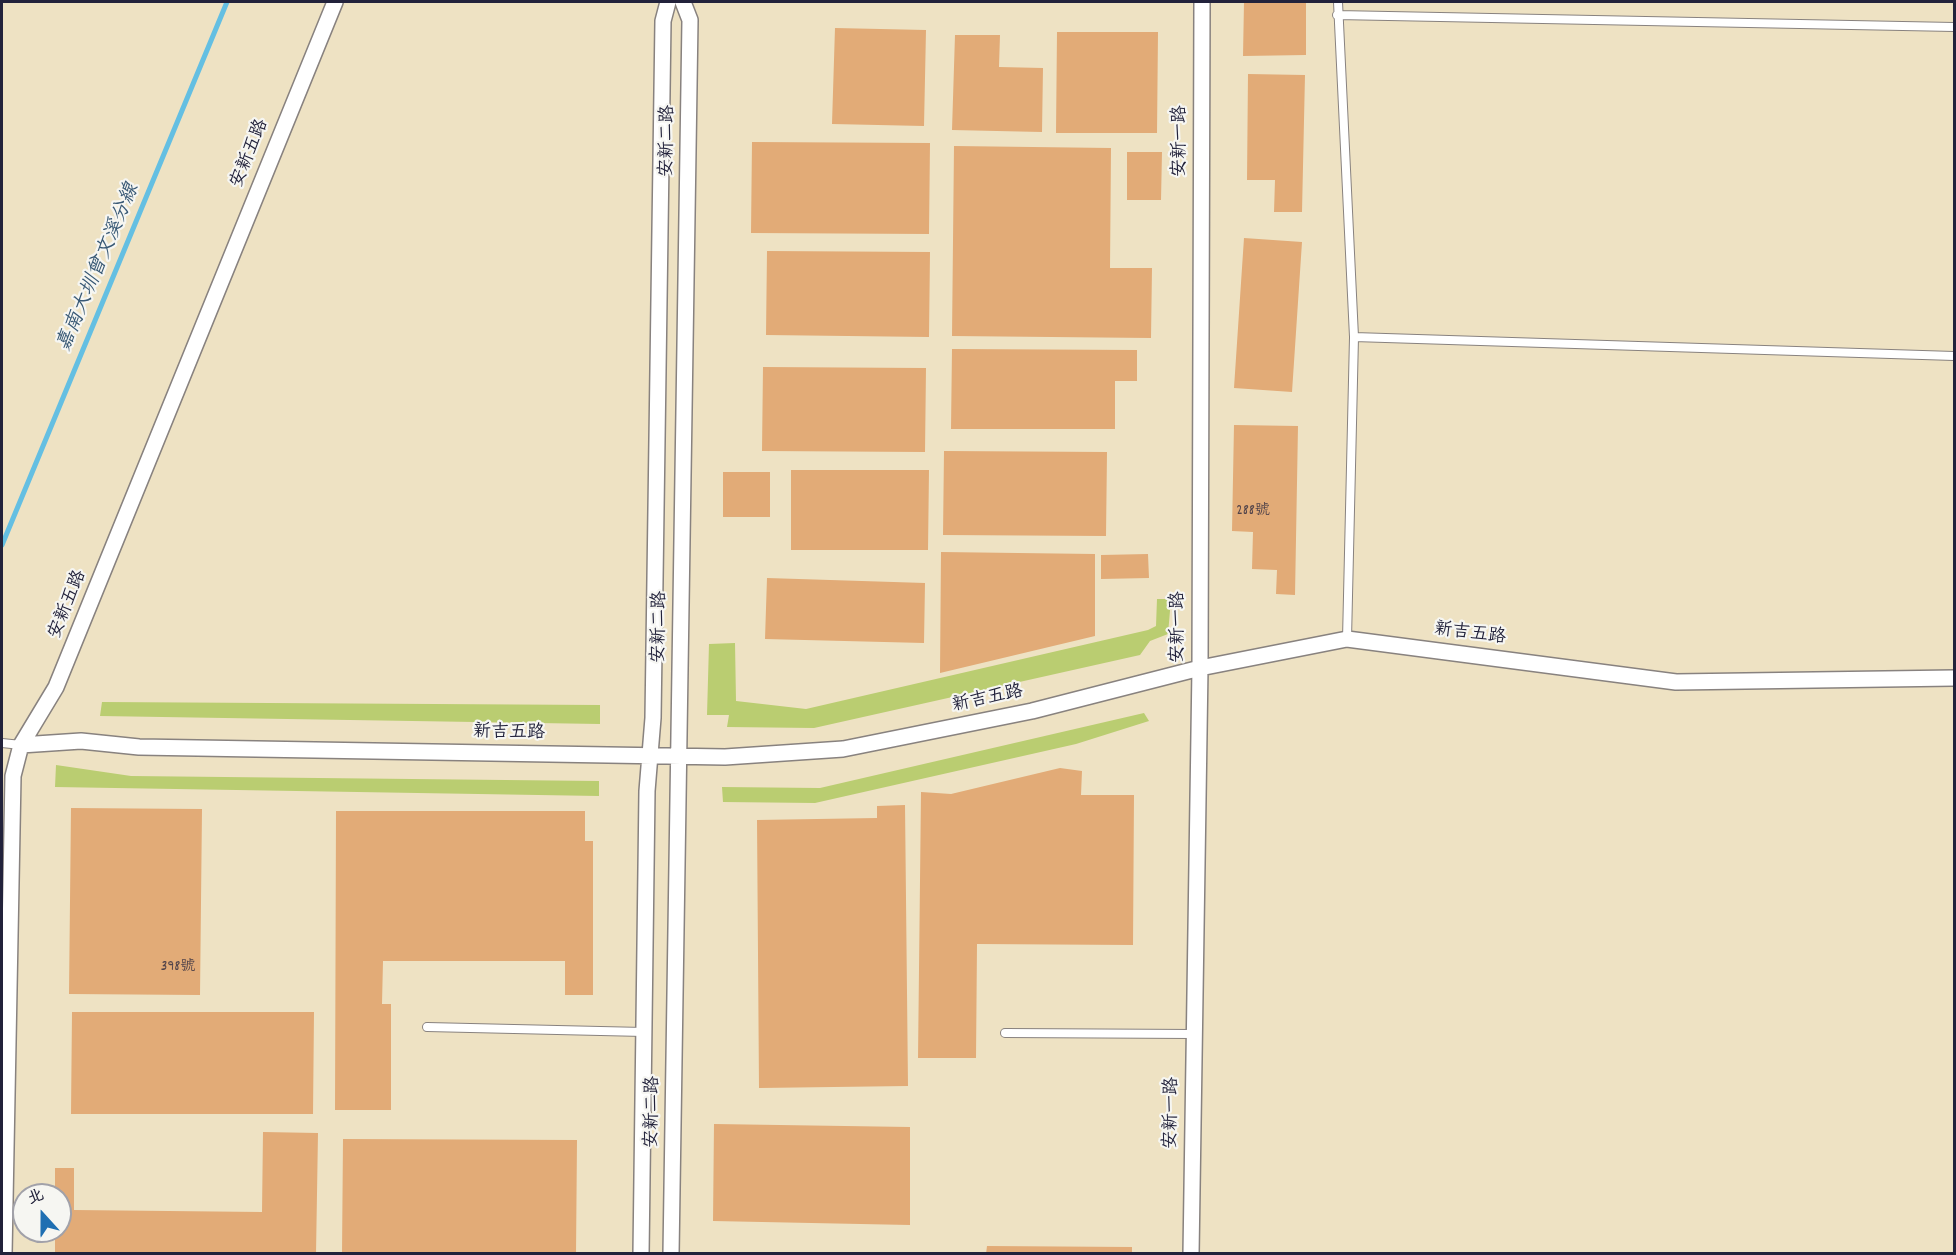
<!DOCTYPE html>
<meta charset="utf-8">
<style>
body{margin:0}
#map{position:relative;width:1956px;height:1255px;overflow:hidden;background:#eee2c3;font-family:Dekko,"LXGW WenKai TC",sans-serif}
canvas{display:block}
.frame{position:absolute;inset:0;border:3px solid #22223b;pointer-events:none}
.north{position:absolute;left:12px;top:1183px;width:60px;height:60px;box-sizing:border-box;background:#f6f6f2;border:2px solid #a1a1a9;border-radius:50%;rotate:339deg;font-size:16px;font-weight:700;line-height:24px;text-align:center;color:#22223b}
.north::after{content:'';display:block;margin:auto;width:21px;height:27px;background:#1f6fb2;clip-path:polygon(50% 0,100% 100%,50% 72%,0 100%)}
</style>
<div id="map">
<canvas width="1956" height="1255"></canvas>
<div class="frame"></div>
<div class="north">北</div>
</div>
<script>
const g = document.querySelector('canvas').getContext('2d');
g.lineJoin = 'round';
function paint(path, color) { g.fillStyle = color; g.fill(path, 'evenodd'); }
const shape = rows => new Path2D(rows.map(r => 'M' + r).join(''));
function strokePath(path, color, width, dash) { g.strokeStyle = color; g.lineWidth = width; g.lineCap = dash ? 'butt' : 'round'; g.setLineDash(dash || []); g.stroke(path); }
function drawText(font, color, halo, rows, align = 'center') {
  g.font = font + ' Dekko,"LXGW WenKai TC",sans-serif'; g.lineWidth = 4.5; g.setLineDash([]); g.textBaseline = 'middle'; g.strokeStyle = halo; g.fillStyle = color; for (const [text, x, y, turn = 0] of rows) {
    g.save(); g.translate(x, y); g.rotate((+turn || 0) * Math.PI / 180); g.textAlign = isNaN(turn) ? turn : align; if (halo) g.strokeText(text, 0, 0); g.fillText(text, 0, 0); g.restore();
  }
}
paint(shape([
 [1157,599,1171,599,1168,634,1150,641,1140,655,814,728,727,727,729,715,707,715,709,644,735,643,736,701,806,709,1148,630,1156,626],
 [102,702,600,705,600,724,100,716],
 [1144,713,1149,721,1076,744,815,803,723,802,722,787,820,788],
 [56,765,131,776,599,781,599,796,55,787]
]), '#bacd71');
strokePath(shape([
 [2,545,227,2]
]), '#64bfe2', 5);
paint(shape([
 [1244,2,1306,2,1306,55,1243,56],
 [835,28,926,30,924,126,832,124],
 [1057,32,1158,32,1157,133,1056,133],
 [955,35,1000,35,999,67,1043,68,1042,132,952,130],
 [1248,74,1305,75,1302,212,1274,212,1275,180,1247,180],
 [752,142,930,143,929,234,751,233],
 [954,146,1111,148,1110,268,1152,268,1151,338,952,336],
 [1127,152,1162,152,1161,200,1127,200],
 [1244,238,1302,242,1292,392,1234,388],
 [767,251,930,252,929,337,766,335],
 [952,349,1137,350,1137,381,1115,381,1115,429,951,429],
 [763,367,926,368,925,452,762,451],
 [1234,425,1298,426,1295,595,1276,594,1277,570,1252,569,1253,532,1232,531],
 [944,451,1107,452,1106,536,943,535],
 [791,470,929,470,928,550,791,550],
 [723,472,770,472,770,517,723,517],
 [941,552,1095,554,1095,636,940,673],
 [1148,554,1149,578,1101,579,1101,555],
 [767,578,925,583,924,643,765,639],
 [1060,768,1082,771,1081,795,1134,795,1133,945,977,944,976,1058,918,1058,921,792,951,794],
 [905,805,908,1086,759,1088,757,820,877,818,877,806],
 [71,808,202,809,200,995,69,994],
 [336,811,585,811,585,841,593,841,593,995,565,995,565,961,383,961,382,1004,391,1004,391,1110,335,1110],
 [72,1012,314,1012,313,1114,71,1114],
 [714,1124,910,1127,910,1225,713,1221],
 [263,1132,318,1133,316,1254,55,1254,55,1231,60,1231,60,1195,55,1195,55,1168,74,1168,74,1210,262,1212],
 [343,1139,577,1140,576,1254,342,1254],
 [987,1246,1132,1247,1132,1254,986,1254]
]), '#e2ab77');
const lane = shape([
 [1338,2,1354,337,1347,639],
 [1337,15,1954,27],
 [1354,337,1954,356],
 [2,743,21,745],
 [427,1027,644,1032],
 [1005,1033,1194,1034]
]);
const street = shape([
 [21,745,81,741,139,747,725,757,843,749,1032,711,1200,668,1347,639,1676,682,1954,678],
 [4,1254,13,776,21,745,56,687,335,2],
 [641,1254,647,791,653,718,663,21,668,2],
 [671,1254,690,20,683,2],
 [1191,1254,1200,668,1202,2]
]);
strokePath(lane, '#88827f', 10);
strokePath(street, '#88827f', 18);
strokePath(lane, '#fff', 8);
strokePath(street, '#fff', 15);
drawText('15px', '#52444a', null, [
 ["288號",1253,512],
 ["398號",178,968]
]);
drawText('18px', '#22223b', '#f6f6f2', [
 ["安新二路",669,141,-89],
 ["安新一路",1182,141,-90],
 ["安新五路",251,154,-68],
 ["安新五路",69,605,-68],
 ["安新二路",661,627,-89],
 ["安新一路",1180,627,-90],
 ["新吉五路",1470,635,7],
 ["新吉五路",988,700,-12],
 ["新吉五路",509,734,1],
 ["安新二路",654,1112,-89],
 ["安新一路",1173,1113,-89]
]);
drawText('italic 20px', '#395975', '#f6f6f2', [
 ["嘉南大圳曾文溪分線",100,268,-67]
]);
</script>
